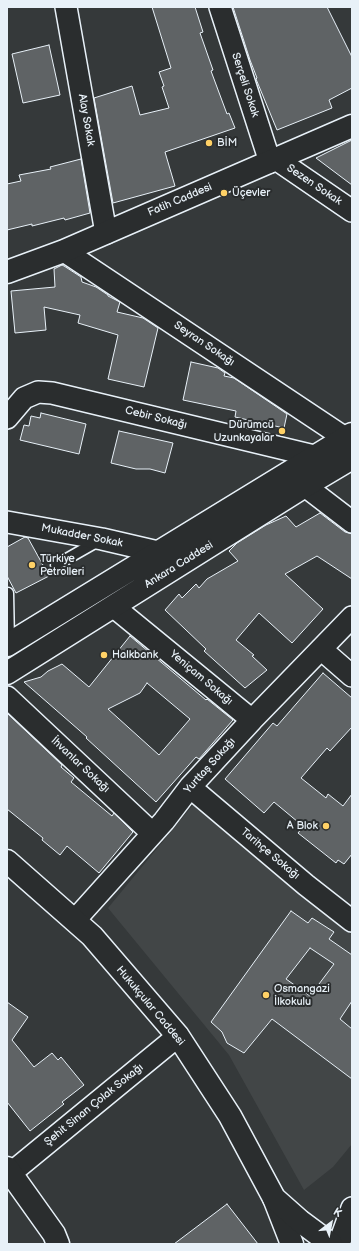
<!DOCTYPE html>
<meta charset="utf-8">
<style>
body{margin:0}
#map{position:relative;width:359px;height:1251px;overflow:hidden;background:#35393a;font-family:"Balsamiq Sans",sans-serif}
canvas{display:block}
.frame{position:absolute;inset:0;border:8px solid #e8f1f8;pointer-events:none}
.north{position:absolute;left:311px;top:1203px;width:40px;height:40px;-webkit-text-stroke:3px #2a2d2e;paint-order:stroke;rotate:32deg;font-size:11px;font-weight:700;line-height:16px;text-align:center;color:#e8f1f8}
.north::after{content:'';display:block;margin:auto;width:14px;height:18px;background:#e8f1f8;clip-path:polygon(50% 0,100% 100%,50% 72%,0 100%)}
</style>
<div id="map">
<canvas width="359" height="1251"></canvas>
<div class="frame"></div>
<div class="north">K</div>
</div>
<script>
const g = document.querySelector('canvas').getContext('2d');
g.lineJoin = 'round';
function paint(path, color) { g.fillStyle = color; g.fill(path, 'evenodd'); }
const shape = rows => new Path2D(rows.map(r => 'M' + r).join(''));
function strokePath(path, color, width, dash) { g.strokeStyle = color; g.lineWidth = width; g.lineCap = dash ? 'butt' : 'round'; g.setLineDash(dash || []); g.stroke(path); }
function drawText(font, color, halo, rows, align = 'center') {
  g.font = font + ' "Balsamiq Sans",sans-serif'; g.lineWidth = 4; g.setLineDash([]); g.textBaseline = 'middle'; g.strokeStyle = halo; g.fillStyle = color; for (const [text, x, y, turn = 0] of rows) {
    g.save(); g.translate(x, y); g.rotate((+turn || 0) * Math.PI / 180); g.textAlign = isNaN(turn) ? turn : align; if (halo) g.strokeText(text, 0, 0); g.fillText(text, 0, 0); g.restore();
  }
}
paint(shape([
 [197,800,352,935,352,1144,333,1167,304,1190,229,1055,108,908]
]), '#424647');
const building = shape([
 [152,7,195,7,203,32,200,33,213,70,211,71,227,114,229,113,235,128,165,152,175,186,113,203,94,98,132,86,140,115,169,108,162,87,164,86,159,72,171,68,152,7],
 [233,7,327,7,352,57,352,88,329,100,332,108,277,130,256,79,257,78,250,60,233,7],
 [49,45,60,95,23,103,12,54,49,45],
 [352,140,352,185,316,158,352,140],
 [81,159,90,213,65,220,64,218,32,226,32,224,7,230,7,184,21,181,19,175,51,169,50,167,81,159],
 [62,265,64,266,81,277,82,282,96,287,108,295,108,296,120,302,117,312,143,318,158,328,144,387,108,379,118,335,78,323,80,315,44,307,46,330,15,333,11,291,55,287,54,269,62,265],
 [191,362,218,368,225,373,224,376,234,378,287,414,284,428,235,417,236,411,183,400,191,362],
 [41,413,86,424,79,454,20,440,24,425,29,426,31,416,40,418,41,413],
 [119,431,173,443,165,473,150,469,136,469,111,463,119,431],
 [320,513,345,532,352,534,352,579,317,556,285,574,323,609,292,643,259,613,236,640,254,655,252,656,267,670,245,688,204,651,206,649,165,610,179,594,182,598,196,584,199,588,207,579,238,561,229,551,237,543,266,525,286,516,296,527,320,513],
 [25,537,28,538,49,576,16,593,7,576,7,547,25,537],
 [130,636,206,700,207,699,233,720,199,759,196,757,156,802,86,738,87,737,24,682,41,677,48,671,62,664,89,687,130,636],
 [147,683,190,719,159,755,108,709,140,693,147,683],
 [323,673,352,698,352,727,330,751,327,748,301,778,326,798,328,794,343,806,352,794,352,854,344,864,338,860,336,863,298,833,302,828,297,824,298,822,274,802,264,813,225,779,273,723,277,726,323,673],
 [7,713,62,765,61,767,74,778,71,782,112,816,114,813,133,832,99,873,67,846,60,855,42,840,43,838,7,809,7,713],
 [291,911,308,923,312,918,334,932,329,939,352,955,352,1001,340,1019,352,1029,352,1079,272,1019,244,1053,227,1043,222,1032,211,1022,291,911],
 [310,948,334,964,310,996,286,979,310,948],
 [7,1002,28,1017,12,1040,34,1067,52,1053,58,1060,61,1057,84,1085,62,1102,64,1104,30,1131,7,1102,7,1002],
 [227,1204,258,1244,174,1244,227,1204]
]);
paint(building, '#5f6365');
strokePath(building, '#e8f1f8', 1);
const service = shape([
 [56,565,100,540],
 [8,593,9,643]
]);
const minor = shape([
 [66,7,106,233],
 [220,7,270,162],
 [276,159,352,211],
 [64,251,345,438],
 [7,418,24,398,38,392,52,393,314,456],
 [305,486,352,522],
 [7,522,102,539,158,552],
 [114,607,252,720],
 [321,649,352,676],
 [7,697,152,833],
 [190,787,306,885,352,921],
 [75,920,164,821,190,787,252,720,352,617],
 [11,1173,178,1036],
 [339,1244,352,1208]
]);
const tertiary = shape([
 [7,272,64,251,352,126],
 [7,1168,54,1234,58,1244],
 [274,1198,292,1244]
]);
const primary = shape([
 [7,645,352,434],
 [7,673,305,486,352,458],
 [7,861,92,936,178,1036,230,1116,274,1198,300,1221,331,1244]
]);
strokePath(service, '#e8f1f8', 13);
strokePath(minor, '#e8f1f8', 24);
strokePath(tertiary, '#e8f1f8', 25);
strokePath(primary, '#e8f1f8', 25);
strokePath(service, '#2a2d2e', 10);
strokePath(minor, '#2a2d2e', 21);
strokePath(tertiary, '#2a2d2e', 22);
strokePath(primary, '#2a2d2e', 22);
for (const [x, y, r, color] of [
 [209,143,4,"#ffd166"],
 [224,193,4,"#ffd166"],
 [282,431,4,"#ffd166"],
 [32,565,4,"#ffd166"],
 [104,655,4,"#ffd166"],
 [326,826,4,"#ffd166"],
 [266,995,4,"#ffd166"]
]) { const dot = new Path2D(); dot.arc(x, y, r, 0, 2 * Math.PI); g.fillStyle = color; g.fill(dot); strokePath(dot, '#2a2d2e', 1.5); }
drawText('11px', '#e8f1f8', '#2a2d2e', [
 ["Serçeli Sokak",245,85,72],
 ["Alay Sokak",86,120,80],
 ["Sezen Sokak",314,185,34],
 ["Fatih Caddesi",180,200,-23],
 ["Seyran Sokağı",204,344,34],
 ["Cebir Sokağı",156,418,14],
 ["Mukadder Sokak",82,536,11],
 ["Ankara Caddesi",179,565,-32],
 ["Yeniçam Sokağı",201,678,40],
 ["İhvanlar Sokağı",80,765,43],
 ["Yurttaş Sokağı",210,766,-48],
 ["Tarihçe Sokağı",270,854,40],
 ["Hukukçular Caddesi",150,1006,50],
 ["Şehit Sinan Çolak Sokağı",94,1105,-39]
]);
drawText('11px', '#e8f1f8', '#2a2d2e', [
 ["BİM",217,143],
 ["Üçevler",232,193],
 ["Dürümcü",274,425,"right"],
 ["Uzunkayalar",274,438,"right"],
 ["Türkiye",40,559],
 ["Petrolleri",40,572],
 ["Halkbank",112,655],
 ["A Blok",318,826,"right"],
 ["Osmangazi",274,989],
 ["İlkokulu",274,1002]
], 'left');
</script>
